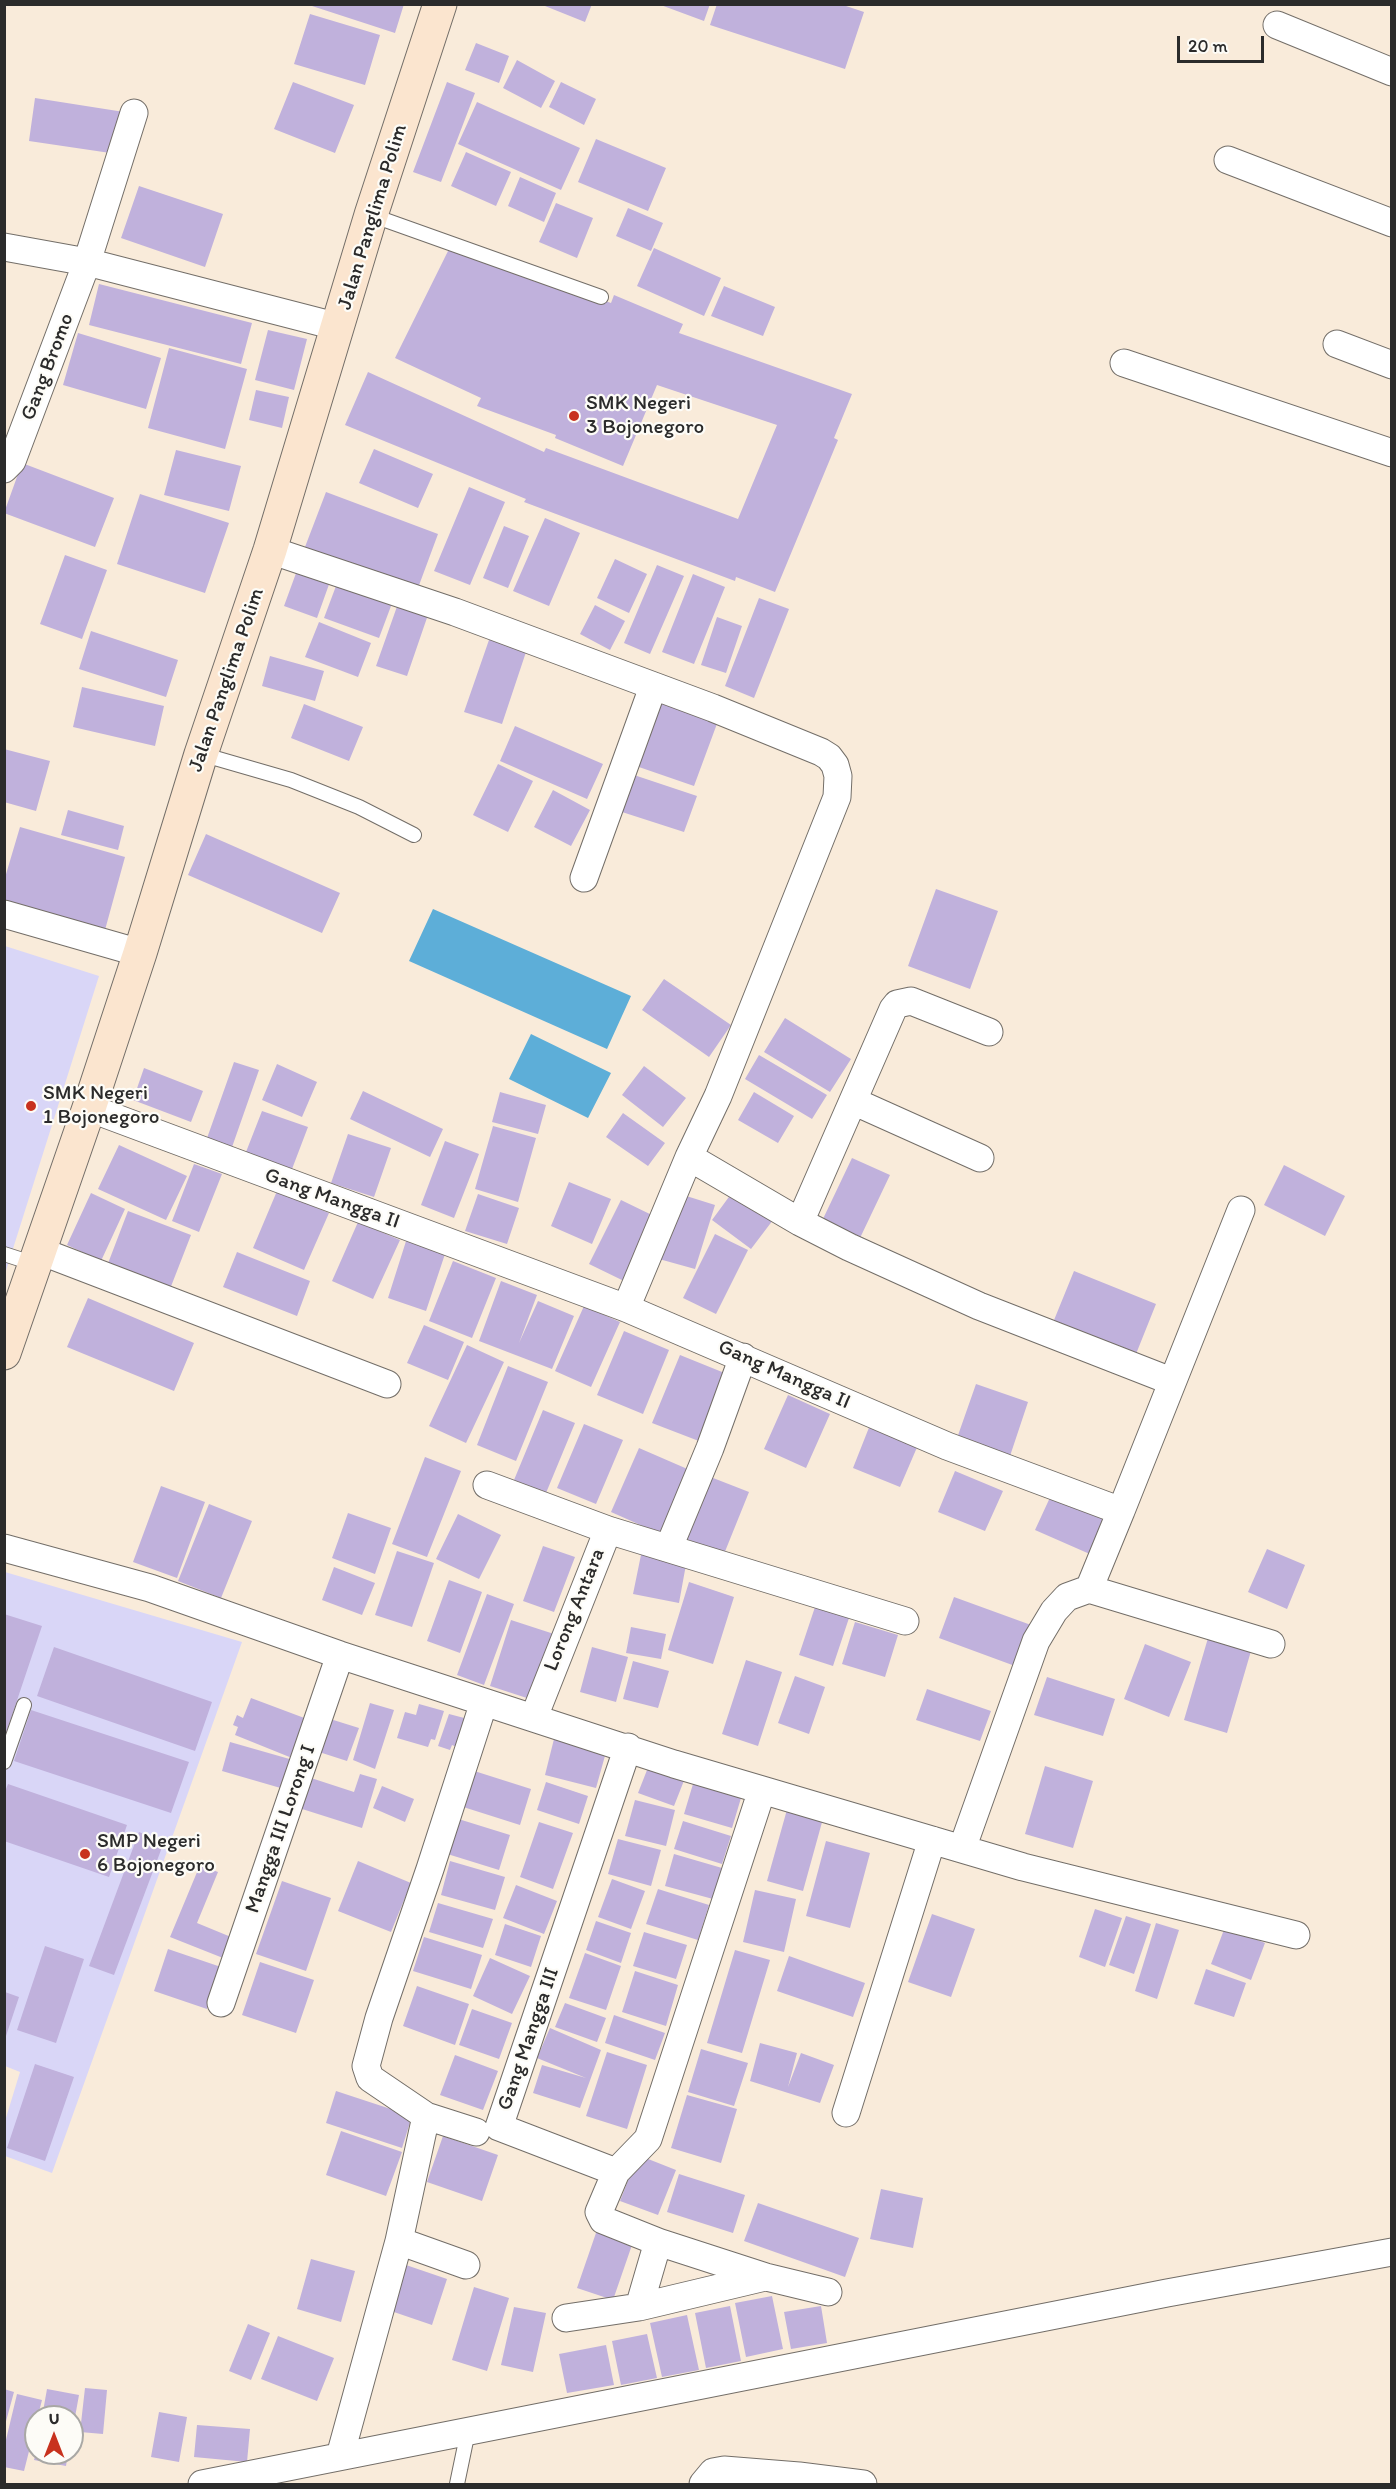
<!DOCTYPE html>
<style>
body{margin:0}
#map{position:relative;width:1396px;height:2489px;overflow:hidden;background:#f9ebda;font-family:Itim,sans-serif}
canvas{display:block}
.frame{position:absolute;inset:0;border:6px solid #2b2b2b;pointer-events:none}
.north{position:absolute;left:24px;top:2405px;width:60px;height:60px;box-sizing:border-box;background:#fdfcf7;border:2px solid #a9a8a5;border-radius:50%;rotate:0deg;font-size:16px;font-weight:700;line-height:24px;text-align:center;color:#2b2b2b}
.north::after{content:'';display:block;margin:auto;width:21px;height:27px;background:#c8321e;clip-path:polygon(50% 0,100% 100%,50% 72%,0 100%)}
.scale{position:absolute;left:1177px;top:36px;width:87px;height:27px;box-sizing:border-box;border:3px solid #2b2b2b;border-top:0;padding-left:8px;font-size:18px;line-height:21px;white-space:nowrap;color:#2b2b2b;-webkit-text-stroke:4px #fdfcf7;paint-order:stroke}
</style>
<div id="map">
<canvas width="1396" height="2489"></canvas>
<div class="frame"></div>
<div class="north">U</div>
<div class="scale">20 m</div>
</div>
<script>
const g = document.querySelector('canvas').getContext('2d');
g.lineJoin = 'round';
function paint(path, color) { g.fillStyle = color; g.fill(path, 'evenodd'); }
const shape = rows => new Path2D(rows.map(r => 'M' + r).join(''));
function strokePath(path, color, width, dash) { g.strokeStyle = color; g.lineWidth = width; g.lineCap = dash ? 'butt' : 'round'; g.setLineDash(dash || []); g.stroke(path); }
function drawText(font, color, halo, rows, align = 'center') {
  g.font = font + ' Itim,sans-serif'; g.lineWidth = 4.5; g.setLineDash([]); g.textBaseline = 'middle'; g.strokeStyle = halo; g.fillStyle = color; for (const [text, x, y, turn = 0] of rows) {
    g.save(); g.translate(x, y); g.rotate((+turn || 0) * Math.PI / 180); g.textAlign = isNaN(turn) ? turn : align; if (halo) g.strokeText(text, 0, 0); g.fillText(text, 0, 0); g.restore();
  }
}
paint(shape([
 [5,946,99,976,5,1274],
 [5,1572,242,1642,52,2173,5,2156,5,2121,20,2072,5,2066]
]), '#d9d6f7');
paint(shape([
 [433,909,631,996,607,1049,409,961],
 [531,1034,611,1073,588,1118,509,1079]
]), '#5daed8');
paint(shape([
 [313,4,404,4,395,33,312,6],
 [540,4,592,4,585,22],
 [658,4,710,4,704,21],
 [717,4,840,4,864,12,845,69,710,25],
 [310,14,380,35,365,85,294,64],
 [476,43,509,56,499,83,465,70],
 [517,60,555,81,541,108,503,88],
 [293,82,354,105,335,153,274,129],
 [447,82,475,93,441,182,413,172],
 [561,82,596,99,584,125,549,107],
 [35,98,124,112,117,154,29,141],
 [477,102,580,148,561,190,458,144],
 [596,139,666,168,648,211,578,182],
 [466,152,511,172,496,206,451,186],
 [520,177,556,193,544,222,508,206],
 [139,186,223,214,205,267,121,238],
 [556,203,593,218,577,258,539,242],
 [628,208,663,223,651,251,616,236],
 [451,245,536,282,538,277,611,303,614,295,683,324,679,333,852,394,834,438,838,440,775,592,736,577,735,581,524,502,526,499,345,425,368,372,544,452,546,448,738,519,777,425,657,385,623,466,555,438,556,435,477,406,481,398,395,358],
 [654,248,721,278,704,316,637,286],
 [99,284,252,323,241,364,89,325],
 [724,286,775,307,763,336,711,316],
 [268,330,307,339,294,390,255,380],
 [78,333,161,358,146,409,63,385],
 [169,348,247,369,225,449,148,428],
 [256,390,289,397,282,428,249,420],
 [374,449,433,474,418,508,359,483],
 [176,450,241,466,229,511,164,495],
 [22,463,114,498,95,547,4,513],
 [469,487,505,502,470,585,434,571],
 [326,492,438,534,418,588,305,547],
 [140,494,229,523,205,593,117,564],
 [545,518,580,533,549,606,513,591],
 [504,526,529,536,508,588,483,578],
 [65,555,107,570,82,639,40,624],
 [615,559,647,574,629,613,597,598],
 [299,565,332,576,317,618,284,606],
 [657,565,684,576,650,654,624,643],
 [693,574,725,587,694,664,662,652],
 [339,578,394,598,379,638,324,618],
 [400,598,430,609,407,676,376,666],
 [759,598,789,609,754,698,725,686],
 [595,605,625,621,610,650,580,634],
 [717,617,742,626,726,673,701,665],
 [319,622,371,643,358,677,305,657],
 [91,631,178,660,166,697,79,669],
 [490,637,527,649,502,724,464,712],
 [270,656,324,671,315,701,262,686],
 [82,687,164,706,155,746,73,727],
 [659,700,718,721,694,786,636,766],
 [304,704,363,727,349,761,291,738],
 [515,726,603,764,587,799,500,761],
 [4,749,50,761,36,811,4,802],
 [498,764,533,781,508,832,473,815],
 [634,775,697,796,684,832,622,812],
 [553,790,590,810,571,846,534,827],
 [68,810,124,826,118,850,61,835],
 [20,827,125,857,105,930,4,902,4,881],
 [206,834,340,893,322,933,188,875],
 [936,889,998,911,970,989,908,966],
 [664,979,731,1025,709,1057,642,1010],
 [785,1018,851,1059,830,1092,764,1052],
 [759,1055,827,1095,812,1119,745,1079],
 [234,1062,259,1070,231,1150,206,1141],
 [277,1064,317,1082,302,1117,262,1100],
 [644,1066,686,1098,663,1127,622,1095],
 [144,1068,203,1091,191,1122,133,1100],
 [363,1091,443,1129,430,1157,350,1119],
 [500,1092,546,1105,538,1134,492,1122],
 [754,1092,794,1116,778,1143,738,1120],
 [262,1111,308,1127,292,1169,246,1152],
 [623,1113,665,1143,648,1166,606,1137],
 [493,1126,536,1138,518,1202,475,1189],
 [348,1134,391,1148,374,1197,331,1183],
 [445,1141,479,1154,454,1218,421,1205],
 [119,1145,187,1176,166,1220,98,1189],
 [852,1158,890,1175,860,1238,822,1221],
 [194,1164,222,1174,199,1232,172,1221],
 [1284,1165,1345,1196,1325,1236,1264,1205],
 [569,1182,611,1199,592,1244,551,1226],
 [734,1190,773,1220,751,1249,712,1220],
 [277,1191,329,1213,304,1270,253,1248],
 [91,1193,125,1209,101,1261,67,1245],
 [478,1194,519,1208,507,1244,465,1231],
 [680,1194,715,1205,695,1269,659,1259],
 [621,1200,658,1218,626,1282,589,1264],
 [128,1211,191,1235,170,1289,107,1266],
 [358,1222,400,1240,373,1299,332,1281],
 [715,1234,748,1250,716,1314,683,1298],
 [407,1238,446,1251,426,1311,388,1298],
 [237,1252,310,1281,297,1316,223,1287],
 [453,1261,496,1278,472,1338,429,1321],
 [1074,1271,1156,1304,1134,1359,1052,1325],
 [501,1281,537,1295,519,1343,538,1301,574,1316,552,1369,479,1341],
 [88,1298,194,1343,174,1391,67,1347],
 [584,1306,620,1322,591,1387,555,1371],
 [424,1325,464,1342,448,1380,407,1363],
 [624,1331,669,1350,643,1414,597,1395],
 [467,1345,504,1362,466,1443,429,1426],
 [680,1355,732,1376,704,1443,652,1423],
 [508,1366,548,1382,516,1461,477,1445],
 [976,1384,1028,1402,1009,1459,956,1441],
 [788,1395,830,1414,806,1468,764,1449],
 [543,1410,575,1423,546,1493,514,1480],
 [584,1424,623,1440,596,1504,557,1488],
 [870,1425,918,1445,900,1487,853,1468],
 [639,1448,692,1471,663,1535,611,1512],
 [425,1457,461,1471,427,1557,392,1544],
 [955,1471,1003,1491,985,1531,938,1512],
 [708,1476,749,1492,724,1554,684,1538],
 [161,1486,205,1502,177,1578,133,1562],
 [1053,1491,1109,1516,1092,1555,1035,1530],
 [209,1504,252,1521,221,1598,178,1581],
 [348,1513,391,1528,375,1574,332,1558],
 [458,1514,501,1535,479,1579,436,1559],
 [543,1546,575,1557,554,1612,523,1601],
 [1267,1549,1305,1565,1287,1609,1248,1592],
 [642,1550,687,1559,679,1603,633,1594],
 [397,1551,434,1563,412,1627,375,1615],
 [334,1567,375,1583,362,1615,322,1600],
 [449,1580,482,1592,460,1653,427,1641],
 [689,1582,734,1597,713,1664,668,1650],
 [487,1594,514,1604,484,1685,457,1675],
 [954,1597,1031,1625,1015,1666,939,1638],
 [817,1601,851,1612,833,1666,799,1655],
 [4,1614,42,1626,5,1736,4,1736],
 [511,1620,554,1634,533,1700,490,1686],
 [855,1622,898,1635,885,1677,842,1664],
 [631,1627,666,1634,661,1659,626,1653],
 [1208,1638,1251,1651,1227,1733,1184,1720],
 [1145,1644,1191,1662,1169,1717,1124,1699],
 [54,1647,212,1702,195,1751,37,1696],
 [592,1647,628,1657,616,1702,580,1692],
 [746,1660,782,1672,758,1746,722,1734],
 [633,1661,669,1671,658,1708,623,1699],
 [795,1676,825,1687,809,1734,778,1723],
 [1047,1677,1115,1699,1103,1736,1034,1715],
 [927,1689,991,1711,980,1741,916,1720],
 [251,1698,307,1719,292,1758,235,1735,238,1727,233,1725,237,1715,243,1718],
 [370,1703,394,1710,375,1769,353,1760],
 [419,1704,444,1711,435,1740,431,1739,428,1747,397,1738,405,1712,416,1715],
 [31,1710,189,1762,171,1813,14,1761],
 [449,1714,468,1719,459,1748,452,1745,450,1750,438,1746],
 [327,1718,359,1728,347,1761,316,1751],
 [556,1731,608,1745,596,1788,545,1775],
 [230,1742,293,1760,284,1789,222,1771],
 [649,1765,685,1778,674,1806,638,1793],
 [1045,1766,1093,1781,1073,1848,1025,1834],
 [468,1769,531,1789,520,1825,457,1805],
 [360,1774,377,1779,362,1828,299,1808,308,1777,354,1792],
 [546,1782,588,1796,579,1824,537,1810],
 [8,1784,127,1825,109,1877,4,1841,4,1794],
 [693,1784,741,1798,732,1828,684,1814],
 [382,1786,414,1799,405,1822,373,1808],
 [635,1800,675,1810,666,1846,625,1836],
 [788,1806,824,1815,803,1891,767,1881],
 [452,1817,510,1835,499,1870,441,1852],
 [683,1821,731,1836,722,1864,674,1849],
 [539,1822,573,1833,553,1889,520,1877],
 [139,1832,164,1842,114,1975,89,1966],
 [618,1839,661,1850,651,1886,608,1874],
 [826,1841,870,1853,850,1928,806,1916],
 [674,1854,722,1868,713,1899,665,1886],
 [358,1861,411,1883,391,1932,338,1911],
 [450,1861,505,1877,495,1910,441,1895],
 [200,1865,218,1872,197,1923,231,1937,223,1958,170,1937],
 [612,1879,645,1891,631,1929,598,1917],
 [282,1881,331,1898,306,1971,256,1954],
 [516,1885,557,1901,544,1934,503,1918],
 [658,1889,709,1905,698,1940,646,1924],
 [755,1890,796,1899,784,1952,743,1942],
 [438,1903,493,1919,483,1948,429,1932],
 [1095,1909,1122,1918,1105,1967,1079,1957],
 [932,1914,975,1929,951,1997,908,1982],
 [1126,1916,1151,1924,1134,1974,1109,1965],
 [596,1921,631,1933,621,1963,586,1950],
 [1156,1923,1179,1930,1157,1999,1135,1991],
 [505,1924,541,1936,531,1967,495,1955],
 [1225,1927,1265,1943,1251,1980,1211,1964],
 [644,1932,687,1945,676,1979,633,1966],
 [424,1937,482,1955,471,1989,413,1971],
 [45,1946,84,1959,56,2043,17,2030],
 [168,1949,221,1967,207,2009,154,1991],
 [735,1950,770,1960,742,2053,707,2043],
 [585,1953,621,1966,606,2010,569,1998],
 [789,1956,865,1983,853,2017,777,1991],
 [490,1958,530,1976,512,2014,473,1996],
 [260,1962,314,1980,296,2033,242,2015],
 [1206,1969,1246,1983,1234,2017,1194,2004],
 [635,1971,678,1985,666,2026,622,2012],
 [417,1986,469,2004,455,2045,403,2026],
 [5,1992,19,1997,5,2039],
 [565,2003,606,2018,597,2042,555,2027],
 [472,2009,512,2023,499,2059,459,2045],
 [614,2015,665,2033,655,2060,605,2043],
 [550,2028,601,2050,580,2108,533,2093,542,2065,586,2078,537,2058],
 [760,2043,797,2053,788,2087,801,2053,834,2065,820,2103,750,2081],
 [701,2049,748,2063,734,2106,688,2092],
 [607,2052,647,2065,627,2129,586,2116],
 [455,2055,498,2071,483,2110,440,2095],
 [35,2064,74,2077,45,2161,7,2148],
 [336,2091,412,2116,402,2148,326,2123],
 [687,2095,737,2109,721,2163,671,2148],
 [341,2131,402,2152,386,2196,326,2175],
 [443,2136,498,2155,482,2201,427,2182],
 [638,2155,676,2170,658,2215,620,2201],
 [679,2174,745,2195,733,2233,667,2212],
 [881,2189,923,2198,913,2248,870,2239],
 [758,2203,859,2238,845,2277,744,2241],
 [597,2230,633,2242,613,2300,577,2288],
 [311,2259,355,2271,341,2322,297,2309],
 [406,2265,447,2279,432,2325,391,2311],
 [474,2287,509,2298,487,2371,452,2360],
 [772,2296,783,2349,746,2357,735,2303],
 [730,2306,741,2361,706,2368,695,2313],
 [821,2306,827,2343,791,2349,784,2312],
 [514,2307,546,2313,533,2372,501,2365],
 [687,2315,699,2370,662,2377,650,2323],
 [248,2324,270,2333,251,2380,229,2371],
 [647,2334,657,2378,621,2385,612,2341],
 [278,2336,334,2358,317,2401,261,2379],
 [606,2345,614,2385,567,2393,559,2354],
 [85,2388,107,2390,103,2434,80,2432],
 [4,2389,14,2392,5,2425,4,2425],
 [47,2389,79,2395,73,2428,72,2417,42,2417],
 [17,2394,42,2400,24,2471,4,2467,4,2448],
 [159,2412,187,2417,179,2462,151,2457],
 [197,2425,250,2429,247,2462,194,2457],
 [36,2453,68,2453,66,2466,34,2460]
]), '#c0b1dc');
const service = shape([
 [371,215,601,297],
 [201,754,291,780,359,807,414,835],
 [4,1254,35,1264],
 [4,1762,24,1705],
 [457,2484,468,2431]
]);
const minor = shape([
 [1277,25,1392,72],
 [1228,160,1392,223],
 [4,247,87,262,339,327],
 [1337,344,1392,365],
 [1124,363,1392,453],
 [4,469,12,461,87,262,134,113],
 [270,550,455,612,713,708,821,752,829,757,835,765,838,776,837,797,718,1096,689,1157,626,1308],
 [584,878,653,687],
 [4,914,140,953],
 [853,1101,980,1158],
 [89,1108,626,1308,947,1446,1121,1511,1089,1589,1067,1597,1054,1611,1036,1641,962,1849],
 [689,1157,800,1222,849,1247,979,1306,1171,1381],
 [800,1222,893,1009,897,1004,911,1001,989,1032],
 [40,1251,387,1384],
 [487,1485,608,1530,905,1621],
 [1121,1511,1241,1210],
 [669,1547,710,1448,743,1357],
 [4,1548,150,1588,340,1655,674,1764,1023,1867,1296,1935],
 [1089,1589,1271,1644],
 [534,1717,608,1530],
 [628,1747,499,2127,616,2172,648,2139,762,1790],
 [221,2003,340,1655],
 [846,2113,932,1840],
 [426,2116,476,2132],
 [616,2172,599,2212,603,2220,658,2242,766,2277,828,2292],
 [399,2241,466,2265],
 [639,2307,658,2242],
 [566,2318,639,2307,765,2277],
 [340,2456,399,2241,426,2116,370,2078,366,2066,379,2018,430,1869,484,1702],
 [202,2484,1167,2293,1392,2252],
 [703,2484,713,2472,724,2470,799,2476,863,2484]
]);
const secondary = shape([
 [4,1353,89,1108,140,953,201,754,270,550,371,215,440,4]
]);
strokePath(service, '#736e68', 16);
strokePath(minor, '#736e68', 29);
strokePath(secondary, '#736e68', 35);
strokePath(service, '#fff', 14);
strokePath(minor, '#fff', 27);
strokePath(secondary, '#fbe5cf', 33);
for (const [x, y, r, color] of [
 [574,416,6,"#c8321e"],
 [31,1106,6,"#c8321e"],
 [85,1854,6,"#c8321e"]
]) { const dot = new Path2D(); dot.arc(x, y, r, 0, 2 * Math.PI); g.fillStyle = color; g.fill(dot); strokePath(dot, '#fdfcf7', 2); }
drawText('21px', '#2b2b2b', '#fdfcf7', [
 ["Jalan Panglima Polim",373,217,-73],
 ["Gang Bromo",48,367,-69],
 ["Jalan Panglima Polim",227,680,-71],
 ["Gang Mangga II",332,1199,20],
 ["Gang Mangga II",784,1375,24],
 ["Lorong Antara",575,1610,-68],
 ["Mangga III Lorong I",281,1829,-71],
 ["Gang Mangga III",529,2039,-71]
]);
drawText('21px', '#2b2b2b', '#fdfcf7', [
 ["SMK Negeri",586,404],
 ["3 Bojonegoro",586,428],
 ["SMK Negeri",43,1094],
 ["1 Bojonegoro",43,1118],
 ["SMP Negeri",97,1842],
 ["6 Bojonegoro",97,1866]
], 'left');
</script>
